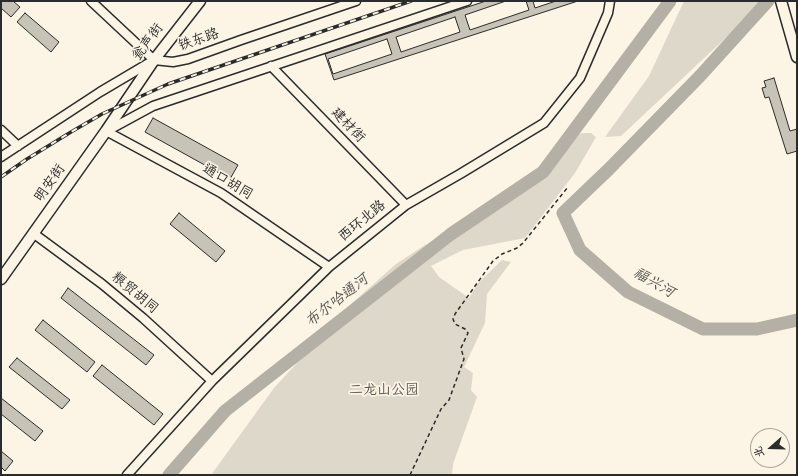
<!DOCTYPE html>
<meta charset="utf-8">
<style>
body{margin:0}
#map{position:relative;width:798px;height:476px;overflow:hidden;background:#fcf5e5;font-family:Kalam,"LXGW WenKai TC",sans-serif}
canvas{display:block}
.frame{position:absolute;inset:0;border:2px solid #2b2b2b;pointer-events:none}
.north{position:absolute;left:750px;top:428px;width:40px;height:40px;box-sizing:border-box;background:#fcf5e5;border:1px solid #a8a49b;border-radius:50%;rotate:250deg;font-size:11px;font-weight:700;line-height:16px;text-align:center;color:#2b2b2b}
.north::after{content:'';display:block;margin:auto;width:14px;height:18px;background:#2b2b2b;clip-path:polygon(50% 0,100% 100%,50% 72%,0 100%)}
</style>
<div id="map">
<canvas width="798" height="476"></canvas>
<div class="frame"></div>
<div class="north">北</div>
</div>
<script>
const g = document.querySelector('canvas').getContext('2d');
g.lineJoin = 'round';
function paint(path, color) { g.fillStyle = color; g.fill(path, 'evenodd'); }
const shape = rows => new Path2D(rows.map(r => 'M' + r).join(''));
function strokePath(path, color, width, dash) { g.strokeStyle = color; g.lineWidth = width; g.lineCap = dash ? 'butt' : 'round'; g.setLineDash(dash || []); g.stroke(path); }
function drawText(font, color, halo, rows, align = 'center') {
  g.font = font + ' Kalam,"LXGW WenKai TC",sans-serif'; g.lineWidth = 3.5; g.setLineDash([]); g.textBaseline = 'middle'; g.strokeStyle = halo; g.fillStyle = color; for (const [text, x, y, turn = 0] of rows) {
    g.save(); g.translate(x, y); g.rotate((+turn || 0) * Math.PI / 180); g.textAlign = isNaN(turn) ? turn : align; if (halo) g.strokeText(text, 0, 0); g.fillText(text, 0, 0); g.restore();
  }
}
paint(shape([
 [684,1,765,1,621,136,605,137,649,76],
 [581,133,591,133,596,137,575,173,525,238,463,250,431,266,439,277,469,298,478,283,502,260,511,262,487,294,485,323,464,367,473,373,471,390,477,397,453,464,452,475,211,475,274,388,351,304,396,264,425,245,492,213]
]), '#ded8ca');
strokePath(shape([
 [768,1,700,76,609,169,563,213,580,250,628,292,703,329,757,329,797,320],
 [169,475,225,411,451,234,543,172,670,1]
]), '#b4b0a5', 13);
const building = shape([
 [1,1,13,1,20,7,11,17,1,8,1,1],
 [486,1,578,1,334,80,325,54,486,1],
 [506,1,526,1,529,10,470,30,465,15,506,1],
 [533,1,556,1,535,8,533,1],
 [25,13,59,42,51,52,17,22,25,13],
 [455,17,460,32,401,52,396,37,455,17],
 [387,39,392,54,333,74,328,59,387,39],
 [774,78,790,131,797,129,797,151,787,154,769,97,765,98,762,88,766,87,764,81,774,78],
 [153,118,238,165,230,179,145,132,153,118],
 [179,213,225,251,216,262,170,224,179,213],
 [68,288,154,355,146,365,61,298,68,288],
 [43,320,95,362,87,372,35,330,43,320],
 [17,358,70,400,62,409,9,367,17,358],
 [102,365,163,414,154,425,93,376,102,365],
 [1,398,43,431,35,441,1,414,1,398],
 [1,451,13,461,5,471,1,467,1,451]
]);
paint(building, '#c8c3b7');
strokePath(building, '#2b2b2b', 1);
const minor = shape([
 [91,1,154,60],
 [271,66,406,205],
 [1,130,18,146],
 [106,131,221,193,329,267],
 [107,131,153,106,467,1],
 [1,157,100,92,154,60,173,62,188,59,241,40,356,1],
 [33,233,102,284,143,318,212,381],
 [127,475,212,381,329,267,406,205,460,174,544,123,580,78,608,13,610,1]
]);
const major = shape([
 [781,1,797,57],
 [1,279,106,131,154,60,200,1]
]);
strokePath(minor, '#2b2b2b', 11);
strokePath(major, '#2b2b2b', 13);
strokePath(shape([
 [410,475,441,409,449,400,464,359,461,348,468,333,465,329,455,324,453,319,455,314,493,261,502,254,517,248,523,243,568,187]
]), '#2b2b2b', 1.5, [4, 3]);
strokePath(minor, '#fcf5e5', 8);
strokePath(major, '#fcf5e5', 10);
const rail = shape([
 [1,177,27,159,71,132,102,114,168,84,411,1]
]);
strokePath(rail, '#2b2b2b', 3.5);
strokePath(rail, '#fcf5e5', 2, [6]);
drawText('14px', '#2b2b2b', '#fcf5e5', [
 ["铁东路",199,41,-19],
 ["瓮声街",149,43,-54],
 ["建材街",347,126,46],
 ["通口胡同",227,183,31],
 ["明安街",51,184,-55],
 ["西环北路",363,222,-39],
 ["粮贸胡同",134,294,40]
]);
drawText('14px', '#585653', '#fcf5e5', [
 ["二龙山公园",384,392]
]);
drawText('italic 15px', '#545350', '#fcf5e5', [
 ["福兴河",653,284,30],
 ["布尔哈通河",338,302,-38]
]);
</script>
